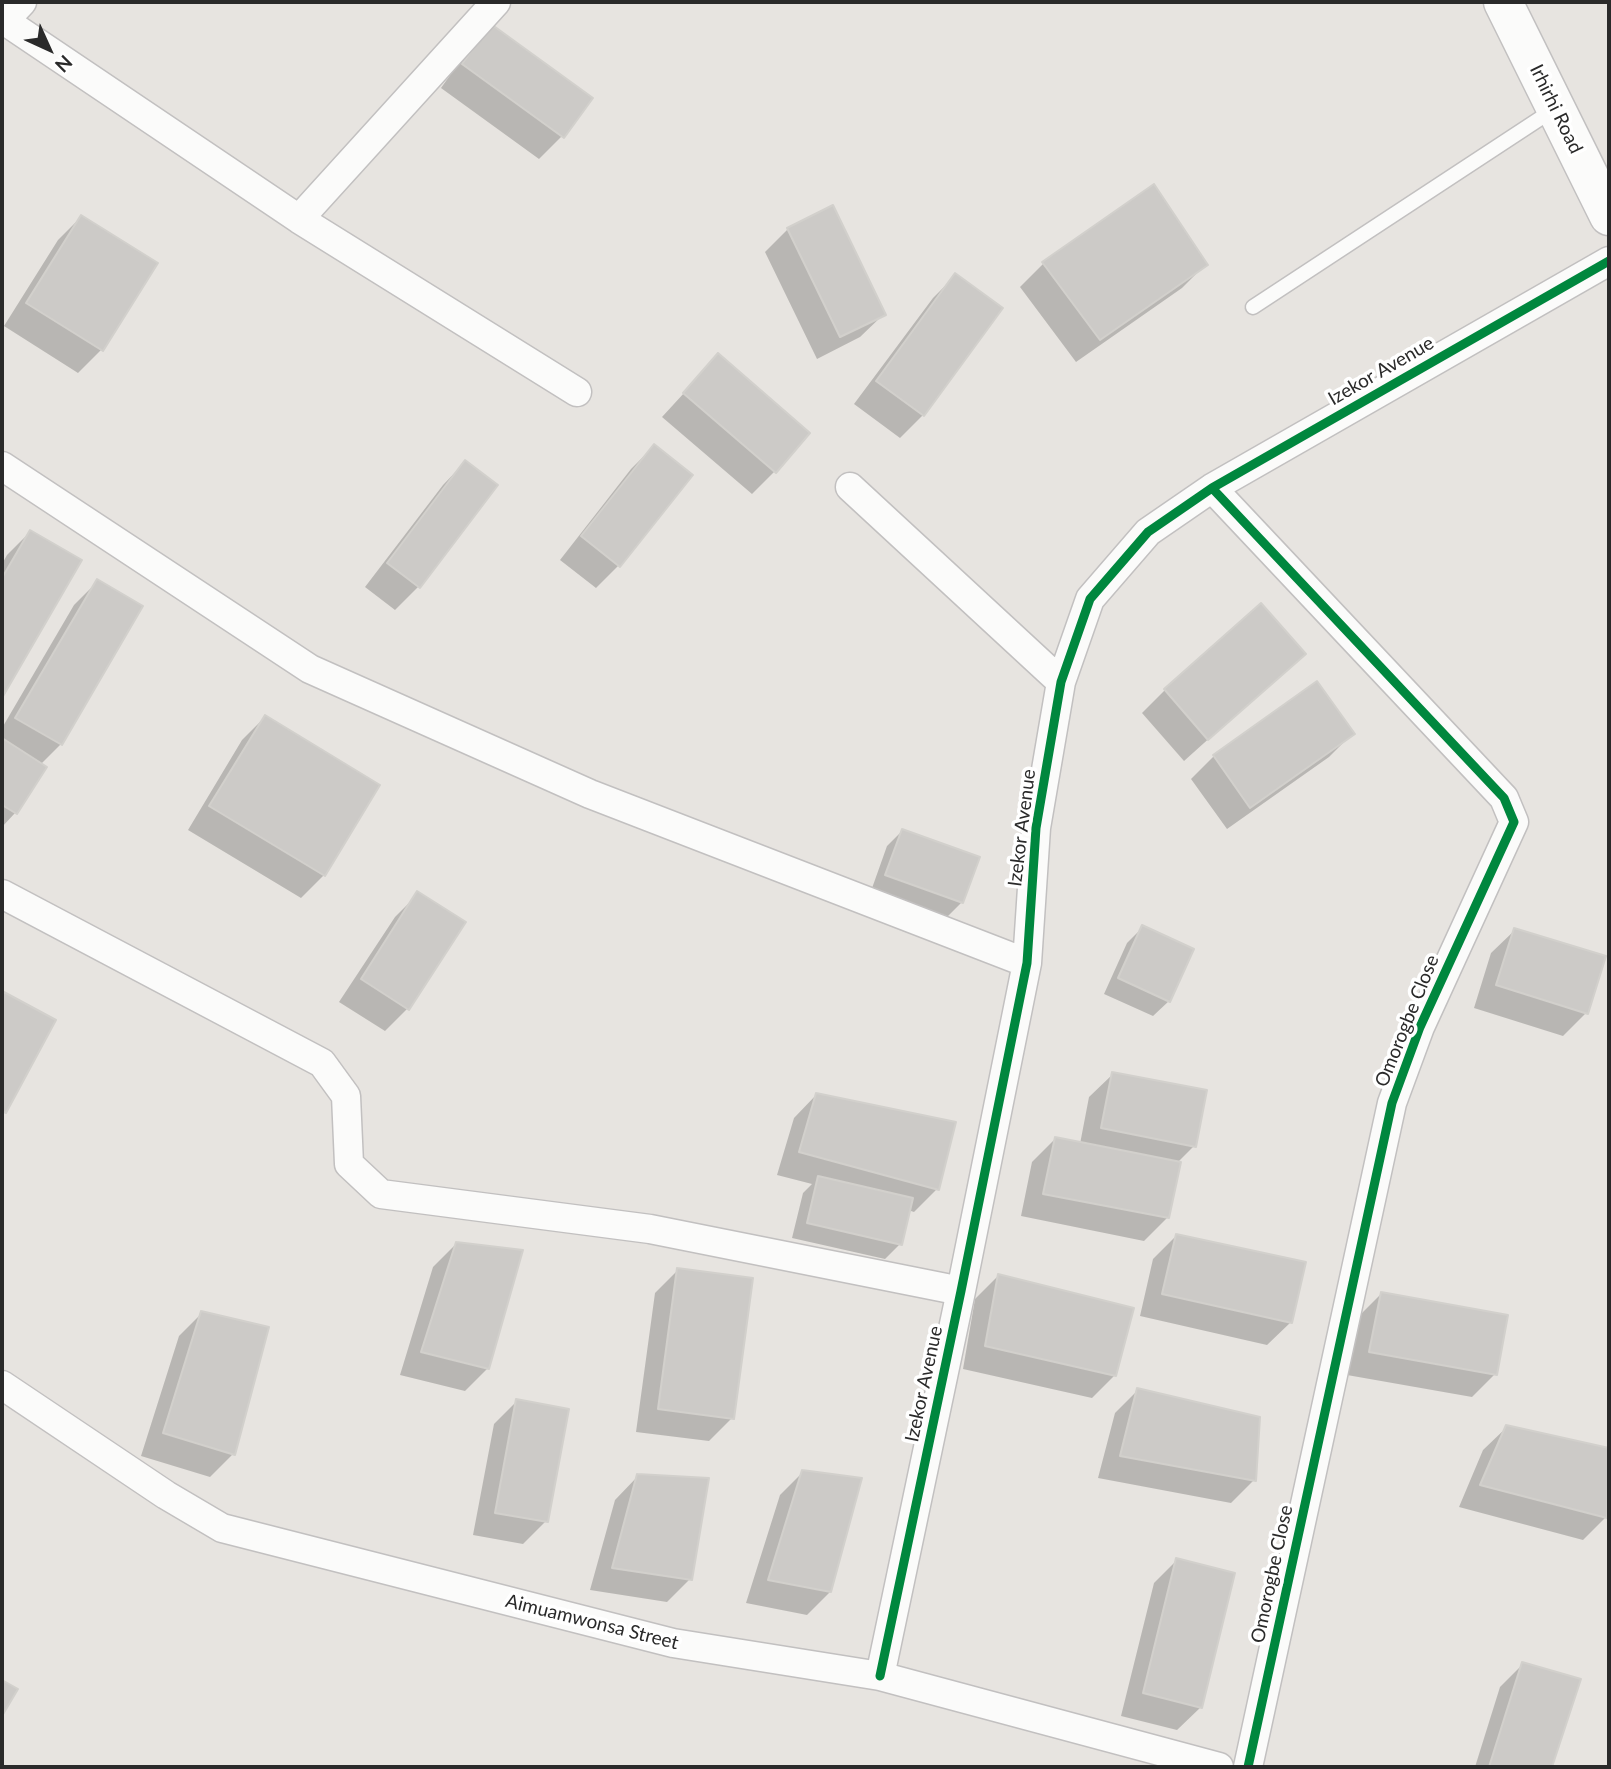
<!DOCTYPE html>
<style>
body{margin:0}
#map{position:relative;width:1611px;height:1769px;overflow:hidden;background:#e7e4e0;font-family:Lato,sans-serif}
canvas{display:block}
.frame{position:absolute;inset:0;border:4px solid #2a2a2a;pointer-events:none}
.north{position:absolute;left:14px;top:14px;width:70px;height:70px;-webkit-text-stroke:5px #fff;paint-order:stroke;rotate:135deg;font-size:19px;font-weight:700;line-height:28px;text-align:center;color:#2a2a2a}
.north::after{content:'';display:block;margin:auto;width:24px;height:32px;background:#2a2a2a;clip-path:polygon(50% 0,100% 100%,50% 72%,0 100%)}
</style>
<div id="map">
<canvas width="1611" height="1769"></canvas>
<div class="frame"></div>
<div class="north">N</div>
</div>
<script>
const g = document.querySelector('canvas').getContext('2d');
g.lineJoin = 'round';
function paint(path, color) { g.fillStyle = color; g.fill(path, 'evenodd'); }
const shape = rows => new Path2D(rows.map(r => 'M' + r).join(''));
function strokePath(path, color, width, dash) { g.strokeStyle = color; g.lineWidth = width; g.lineCap = dash ? 'butt' : 'round'; g.setLineDash(dash || []); g.stroke(path); }
function drawText(font, color, halo, rows, align = 'center') {
  g.font = font + ' Lato,sans-serif'; g.lineWidth = 7; g.setLineDash([]); g.textBaseline = 'middle'; g.strokeStyle = halo; g.fillStyle = color; for (const [text, x, y, turn = 0] of rows) {
    g.save(); g.translate(x, y); g.rotate((+turn || 0) * Math.PI / 180); g.textAlign = isNaN(turn) ? turn : align; if (halo) g.strokeText(text, 0, 0); g.fillText(text, 0, 0); g.restore();
  }
}
paint(shape([
 [491,27,562,136,539,159,441,88,468,50],
 [1154,186,1205,265,1182,288,1076,362,1020,287,1043,264],
 [81,217,101,350,78,373,4,326,58,240],
 [788,229,884,314,860,337,817,359,765,252],
 [956,275,923,415,900,438,854,404,933,298],
 [718,356,775,471,752,494,662,417],
 [654,446,619,565,596,588,560,560,631,469],
 [465,462,495,485,418,587,395,610,365,587,443,485],
 [30,532,80,560,2,695,2,564,7,555],
 [97,582,140,607,61,744,40,765,45,768,15,813,2,827,2,728,74,605],
 [1303,654,1184,761,1142,713,1165,690],
 [265,717,324,875,301,898,188,830,242,740],
 [1352,734,1329,757,1227,829,1191,779,1214,756],
 [902,831,962,902,947,917,871,891,887,846],
 [418,894,408,1008,385,1031,339,1002,395,917],
 [1143,927,1169,1001,1153,1016,1104,994,1127,943],
 [1515,930,1586,1013,1563,1036,1474,1008,1491,953],
 [4,994,5,1112,2,1115,2,997],
 [1113,1074,1194,1146,1177,1163,1167,1218,1144,1241,1021,1216,1032,1162,1055,1139,1080,1144,1089,1097],
 [817,1094,937,1189,914,1212,908,1210,900,1244,885,1259,792,1238,803,1193,812,1184,777,1175,794,1118],
 [1176,1236,1291,1322,1267,1345,1140,1316,1153,1259],
 [456,1244,488,1368,465,1391,400,1375,433,1267],
 [678,1270,732,1418,709,1441,636,1432,655,1293],
 [998,1276,1115,1375,1092,1398,963,1369,975,1299],
 [1381,1294,1495,1374,1472,1397,1347,1375,1358,1317],
 [202,1313,233,1454,210,1477,141,1456,179,1336],
 [1138,1390,1254,1480,1231,1503,1098,1478,1115,1413],
 [517,1401,546,1521,523,1544,473,1535,494,1424],
 [1507,1427,1609,1450,1609,1490,1606,1517,1583,1540,1459,1507,1483,1450],
 [803,1472,830,1592,807,1615,746,1603,780,1495],
 [638,1476,690,1579,667,1602,590,1590,615,1500],
 [1177,1560,1201,1707,1177,1730,1121,1716,1154,1583],
 [1523,1664,1579,1680,1550,1767,1475,1767,1500,1687]
]), '#0003');
const building = shape([
 [491,24,593,98,564,138,462,64,491,24],
 [1154,184,1208,265,1100,340,1042,262,1154,184],
 [833,205,886,315,840,337,787,228,833,205],
 [81,215,158,263,103,351,26,303,81,215],
 [955,273,1003,308,924,416,876,381,955,273],
 [718,353,810,433,776,473,683,393,718,353],
 [654,444,693,475,620,567,581,536,654,444],
 [465,460,498,485,420,588,387,563,465,460],
 [30,530,82,560,2,698,2,578,30,530],
 [97,579,143,606,62,745,15,718,97,579],
 [1261,603,1306,654,1208,740,1164,689,1261,603],
 [1317,681,1355,734,1250,808,1213,755,1317,681],
 [265,715,380,785,325,876,209,806,265,715],
 [2,738,47,767,17,814,2,805,2,738],
 [902,829,980,857,963,903,885,875,902,829],
 [417,891,466,922,409,1010,361,979,417,891],
 [1142,925,1194,949,1170,1002,1118,978,1142,925],
 [1514,928,1606,956,1588,1014,1496,985,1514,928],
 [4,992,56,1020,6,1113,2,1111,2,996,4,992],
 [1112,1072,1207,1090,1196,1147,1101,1128,1112,1072],
 [816,1093,956,1122,939,1190,799,1152,816,1093],
 [1055,1137,1181,1162,1169,1218,1043,1194,1055,1137],
 [818,1176,913,1198,902,1245,807,1223,818,1176],
 [1176,1234,1306,1262,1292,1323,1162,1294,1176,1234],
 [456,1242,523,1250,489,1369,421,1352,456,1242],
 [677,1268,753,1278,734,1419,658,1409,677,1268],
 [998,1274,1134,1308,1116,1376,985,1346,998,1274],
 [1381,1292,1508,1315,1497,1375,1369,1352,1381,1292],
 [201,1311,269,1327,235,1455,163,1433,201,1311],
 [1137,1388,1260,1417,1256,1481,1120,1456,1137,1388],
 [516,1399,569,1409,548,1522,495,1513,516,1399],
 [1506,1425,1609,1448,1607,1518,1480,1485,1506,1425],
 [802,1470,862,1478,831,1592,768,1580,802,1470],
 [637,1474,709,1478,692,1580,612,1568,637,1474],
 [1176,1558,1235,1573,1202,1708,1143,1693,1176,1558],
 [1522,1662,1581,1679,1552,1767,1489,1767,1522,1662],
 [2,1680,18,1689,2,1716,2,1680]
]);
paint(building, '#cccac7');
strokePath(building, '#d2d0cc', 2);
const lane = shape([
 [1253,307,1553,110]
]);
const street = shape([
 [2,19,299,219,577,392],
 [4,21,22,2],
 [299,219,496,2],
 [2,466,310,669,590,794,1027,963],
 [850,487,1061,682],
 [1212,488,1504,798,1514,822,1420,1027,1392,1103,1248,1767],
 [2,894,322,1063,346,1096,349,1164,381,1194,650,1229,961,1291],
 [2,1385,166,1495,222,1528,673,1643,880,1676,1219,1767],
 [880,1676,961,1291,1027,963,1036,828,1061,682,1090,599,1148,532,1212,488,1609,261]
]);
const secondary = shape([
 [1503,2,1609,216]
]);
strokePath(lane, '#c2c0c0', 17);
strokePath(street, '#c2c0c0', 31);
strokePath(secondary, '#c2c0c0', 41);
strokePath(lane, '#fbfbfa', 14);
strokePath(street, '#fbfbfa', 28);
strokePath(secondary, '#fbfbfa', 38);
strokePath(shape([
 [1212,488,1504,798,1514,822,1420,1027,1392,1103,1248,1767],
 [880,1676,961,1291,1027,963,1036,828,1061,682,1090,599,1148,532,1212,488,1609,261]
]), '#00873e', 9);
drawText('19px', '#2a2a2a', '#fff', [
 ["Irhirhi Road",1556,109,64],
 ["Izekor Avenue",1381,371,-30],
 ["Izekor Avenue",1022,828,-83],
 ["Omorogbe Close",1407,1021,-68],
 ["Izekor Avenue",924,1384,-78],
 ["Omorogbe Close",1272,1574,-78],
 ["Aimuamwonsa Street",592,1622,14]
]);
</script>
